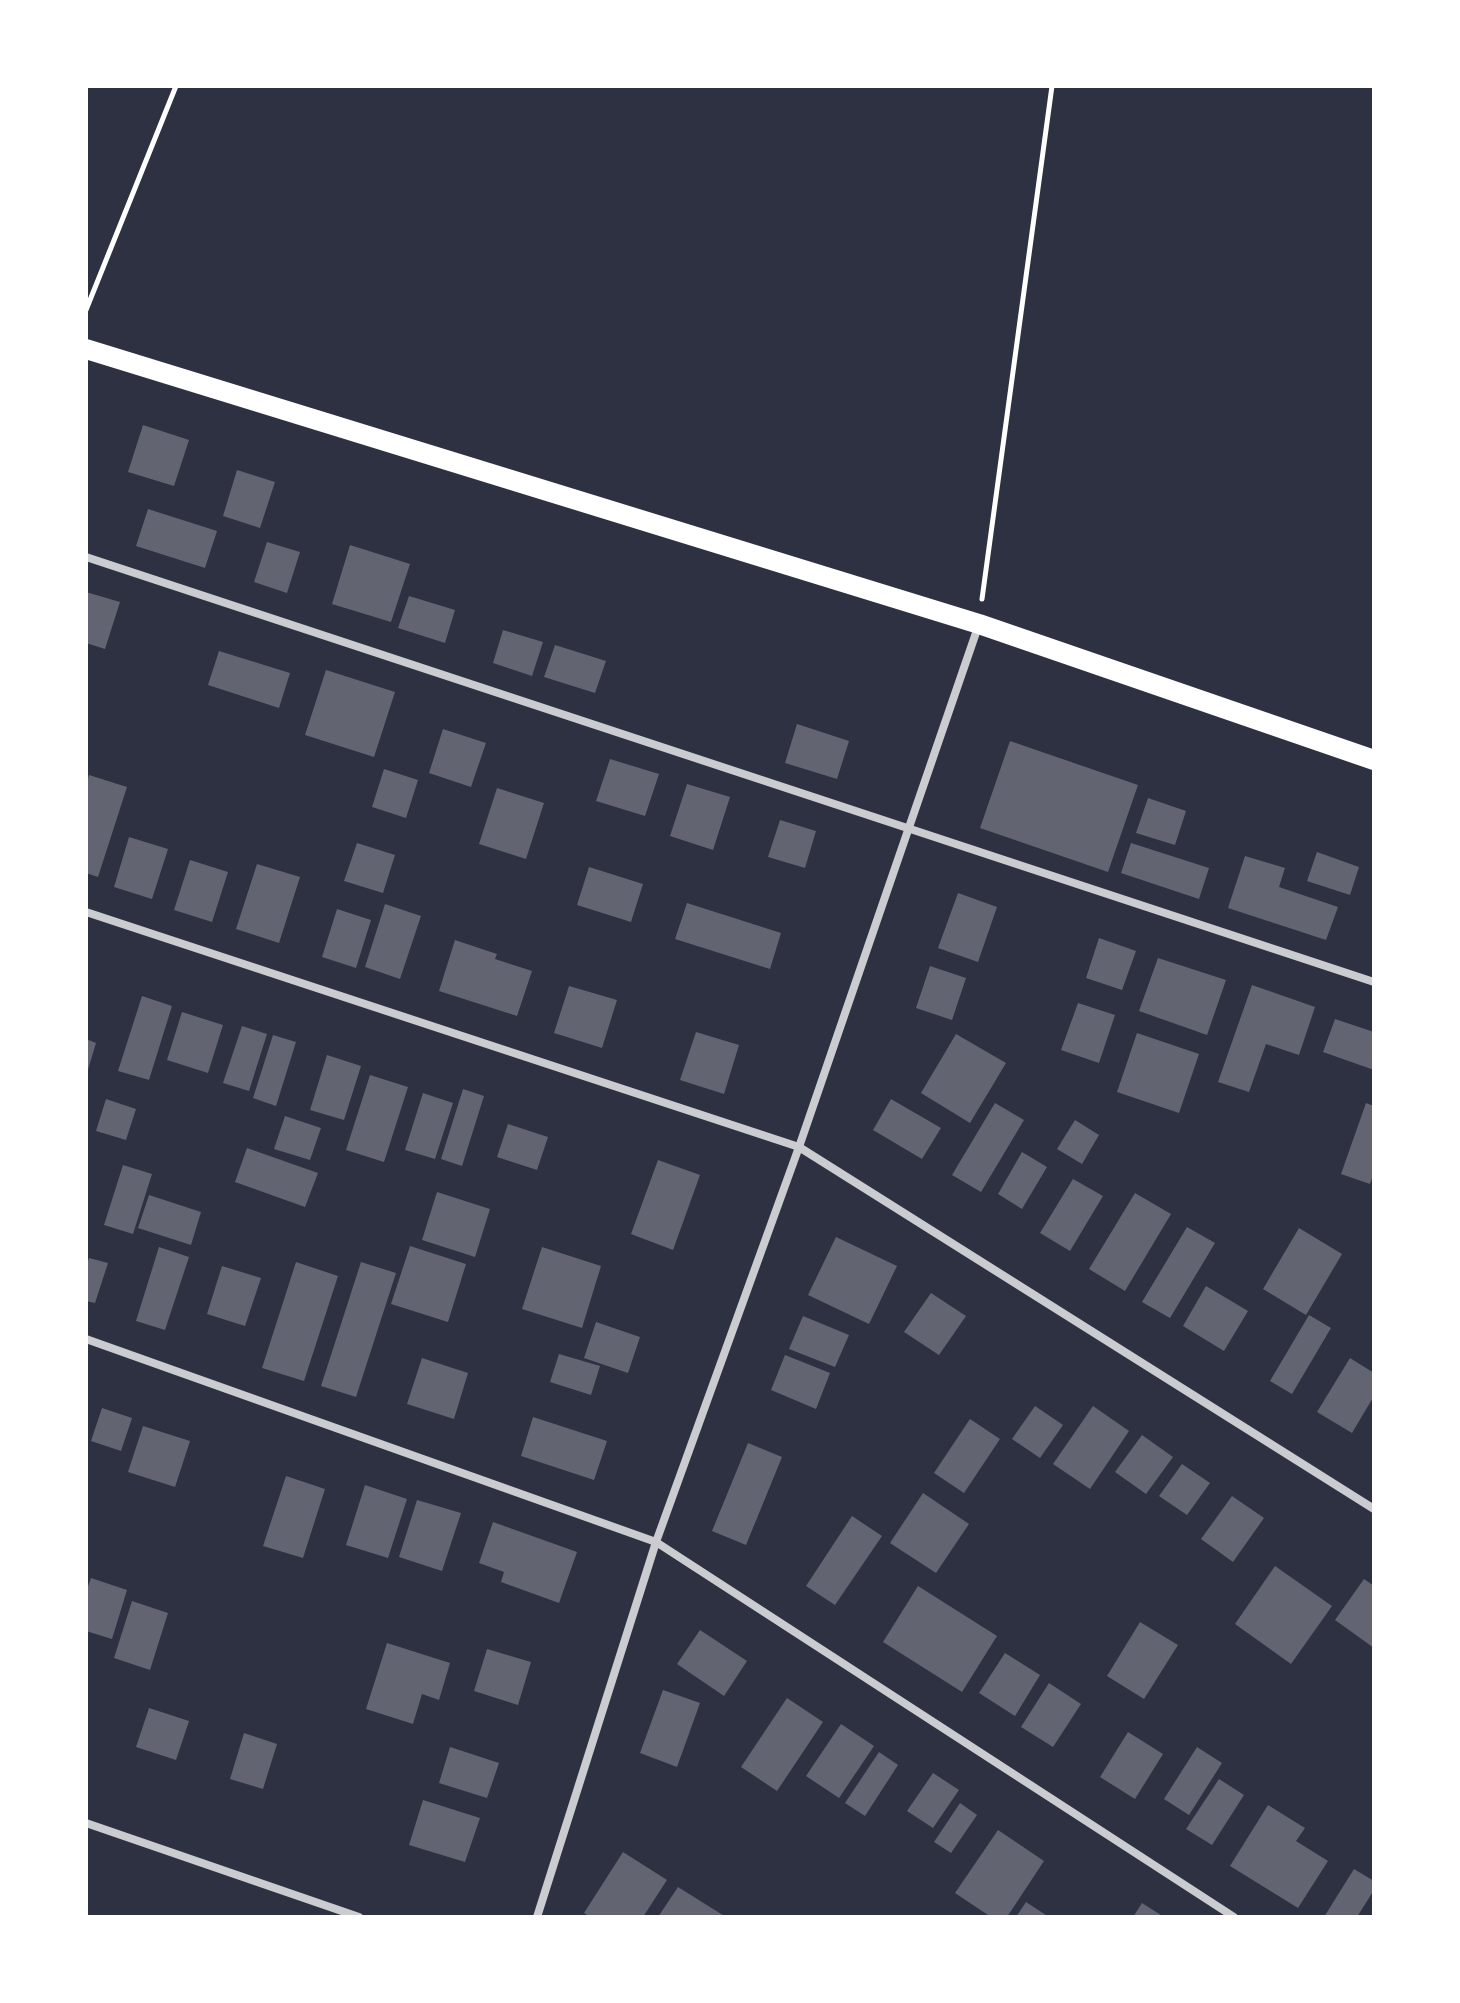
<!DOCTYPE html>
<style>
body{margin:0}
#map{position:relative;width:1460px;height:2003px;overflow:hidden;background:#2d3142;font-family:Manrope,sans-serif}
canvas{display:block}
.frame{position:absolute;inset:0;border:88px solid #fff;pointer-events:none}
</style>
<div id="map">
<canvas width="1460" height="2003"></canvas>
<div class="frame"></div>
</div>
<script>
const g = document.querySelector('canvas').getContext('2d');
g.lineJoin = 'round';
function paint(path, color) { g.fillStyle = color; g.fill(path, 'evenodd'); }
const shape = rows => new Path2D(rows.map(r => 'M' + r).join(''));
function strokePath(path, color, width, dash) { g.strokeStyle = color; g.lineWidth = width; g.lineCap = dash ? 'butt' : 'round'; g.setLineDash(dash || []); g.stroke(path); }
paint(shape([
 [143,425,189,440,174,486,128,472],
 [237,470,275,482,260,528,223,516],
 [148,509,217,531,205,568,136,546],
 [267,542,300,552,287,593,254,582],
 [350,545,410,564,391,622,332,604],
 [86,592,120,602,105,649,86,643],
 [409,596,455,610,445,643,398,628],
 [503,630,543,642,532,676,493,663],
 [555,645,606,661,595,693,544,677],
 [219,651,290,673,279,708,208,685],
 [326,670,395,692,374,757,305,735],
 [797,724,849,741,837,779,785,763],
 [443,729,486,743,471,787,429,773],
 [1010,741,1138,785,1108,872,980,828],
 [610,759,659,774,645,816,596,801],
 [384,769,418,780,406,818,372,807],
 [89,775,127,787,98,877,86,873,86,786],
 [687,784,730,797,713,850,670,836],
 [497,788,544,803,526,859,479,844],
 [1148,798,1186,811,1175,845,1136,833],
 [780,820,816,831,805,868,768,857],
 [129,837,168,849,152,899,114,887],
 [357,843,395,855,383,893,344,881],
 [1131,843,1209,868,1199,899,1121,873],
 [1317,852,1359,867,1350,895,1307,881],
 [1245,856,1285,868,1279,887,1338,907,1326,940,1228,908],
 [190,860,228,872,212,922,174,910],
 [257,864,300,877,279,943,236,929],
 [589,867,643,884,631,922,577,905],
 [958,893,997,907,978,962,938,948],
 [687,903,781,933,770,969,675,939],
 [385,904,421,916,400,979,365,967],
 [337,909,371,920,356,968,322,957],
 [1099,938,1136,951,1122,990,1086,978],
 [455,940,497,954,495,959,532,971,517,1016,439,991],
 [1158,958,1226,980,1207,1035,1139,1011],
 [930,966,966,978,952,1020,916,1008],
 [1252,985,1315,1007,1299,1055,1266,1044,1249,1092,1218,1082],
 [569,986,617,1000,602,1048,554,1033],
 [142,996,172,1006,149,1080,118,1071],
 [1078,1003,1115,1015,1099,1063,1061,1050],
 [182,1012,223,1025,208,1073,167,1060],
 [1335,1019,1374,1032,1374,1070,1323,1052],
 [242,1026,267,1034,249,1091,223,1083],
 [696,1032,739,1045,724,1094,680,1080],
 [1137,1033,1199,1054,1179,1113,1117,1092],
 [956,1034,1006,1063,970,1123,921,1093],
 [273,1035,296,1042,276,1106,253,1098],
 [86,1039,96,1043,87,1073,86,1073],
 [327,1055,361,1066,344,1120,310,1110],
 [370,1075,408,1087,384,1162,346,1150],
 [463,1089,484,1096,462,1166,441,1159],
 [423,1093,453,1103,435,1159,405,1150],
 [106,1099,136,1109,126,1140,96,1131],
 [891,1099,941,1128,922,1159,873,1130],
 [995,1103,1024,1120,981,1192,952,1175],
 [1366,1103,1374,1106,1374,1173,1370,1184,1341,1174],
 [285,1116,321,1128,310,1160,274,1149],
 [1075,1120,1099,1135,1082,1164,1057,1149],
 [508,1124,548,1137,537,1170,497,1157],
 [247,1148,318,1173,305,1207,235,1182],
 [1022,1152,1047,1167,1022,1209,998,1194],
 [658,1160,700,1175,673,1250,631,1234],
 [123,1165,152,1174,133,1234,104,1225],
 [1073,1179,1103,1196,1070,1251,1040,1233],
 [437,1192,490,1209,475,1257,422,1240],
 [1135,1193,1171,1214,1125,1291,1089,1269],
 [149,1195,201,1212,191,1245,138,1228],
 [1187,1227,1215,1243,1170,1318,1142,1302],
 [1299,1228,1342,1254,1306,1315,1263,1289],
 [836,1237,897,1266,869,1324,808,1295],
 [410,1246,466,1264,448,1322,391,1304],
 [159,1247,189,1257,165,1330,136,1321],
 [542,1247,601,1266,582,1328,522,1309],
 [89,1258,108,1263,95,1303,86,1301,86,1268],
 [296,1262,338,1276,304,1381,262,1368],
 [361,1262,396,1273,356,1397,321,1386],
 [222,1266,261,1278,245,1326,207,1314],
 [1206,1286,1248,1311,1224,1351,1183,1326],
 [931,1293,966,1316,939,1355,904,1332],
 [1309,1315,1331,1328,1292,1394,1270,1381],
 [803,1316,849,1335,835,1367,789,1349],
 [596,1322,640,1337,628,1373,584,1358],
 [559,1354,600,1366,591,1395,550,1382],
 [785,1355,830,1373,816,1409,771,1390],
 [422,1358,468,1373,454,1419,407,1404],
 [1350,1358,1374,1373,1374,1396,1352,1433,1317,1412],
 [1035,1406,1063,1425,1040,1458,1012,1439],
 [1093,1406,1129,1431,1090,1489,1053,1464],
 [102,1408,132,1418,121,1451,91,1441],
 [533,1417,607,1441,594,1480,521,1456],
 [970,1419,1000,1439,964,1493,934,1473],
 [143,1426,190,1441,175,1487,128,1472],
 [1142,1435,1173,1457,1146,1494,1115,1472],
 [748,1443,782,1457,746,1545,712,1531],
 [1182,1464,1210,1483,1187,1515,1159,1496],
 [286,1476,325,1489,303,1558,263,1546],
 [365,1485,407,1499,388,1558,346,1545],
 [923,1493,969,1524,936,1573,890,1543],
 [1232,1496,1264,1518,1233,1562,1201,1539],
 [417,1500,461,1513,442,1571,399,1557],
 [852,1516,882,1536,835,1605,806,1586],
 [493,1522,577,1552,559,1603,501,1582,504,1572,479,1563],
 [1275,1566,1332,1606,1291,1664,1235,1624],
 [91,1578,127,1590,112,1639,86,1631,86,1592],
 [1364,1579,1374,1586,1374,1648,1335,1620],
 [918,1586,997,1636,962,1692,883,1642],
 [132,1601,168,1613,150,1670,114,1658],
 [1140,1622,1178,1645,1144,1699,1107,1676],
 [700,1630,747,1661,724,1696,677,1664],
 [387,1643,450,1663,439,1700,422,1694,413,1724,366,1709],
 [487,1649,531,1662,518,1705,474,1691],
 [1005,1653,1040,1675,1015,1716,979,1693],
 [1049,1683,1081,1704,1053,1747,1021,1727],
 [663,1690,700,1703,677,1767,640,1753],
 [787,1698,823,1722,777,1791,741,1767],
 [149,1708,189,1721,176,1760,136,1747],
 [841,1724,874,1746,839,1798,806,1776],
 [1128,1732,1163,1754,1135,1799,1100,1777],
 [244,1733,277,1744,263,1789,230,1779],
 [450,1747,499,1763,487,1798,439,1783],
 [1197,1747,1222,1763,1189,1815,1164,1799],
 [879,1752,898,1765,865,1816,845,1803],
 [933,1773,959,1790,933,1828,907,1811],
 [1219,1779,1244,1795,1212,1845,1186,1829],
 [423,1800,480,1818,465,1862,409,1845],
 [960,1803,977,1815,951,1853,934,1842],
 [1268,1805,1305,1828,1296,1841,1328,1861,1298,1908,1230,1866],
 [998,1830,1044,1861,1007,1917,991,1917,955,1893],
 [623,1852,667,1880,643,1917,590,1917,584,1913],
 [1354,1869,1374,1881,1374,1890,1357,1917,1324,1917],
 [678,1887,726,1917,658,1917],
 [1026,1902,1049,1917,1016,1917],
 [1142,1903,1164,1917,1133,1917]
]), '#626471');
strokePath(shape([
 [86,310,176,86],
 [982,599,1052,86]
]), '#fff', 5);
strokePath(shape([
 [86,557,1374,982],
 [86,912,799,1147,1374,1509],
 [86,1339,656,1542,1234,1917],
 [86,1823,359,1917],
 [537,1917,656,1542,799,1147,979,624]
]), '#caccd0', 8);
strokePath(shape([
 [86,349,979,624,1374,760]
]), '#fff', 20);
</script>
